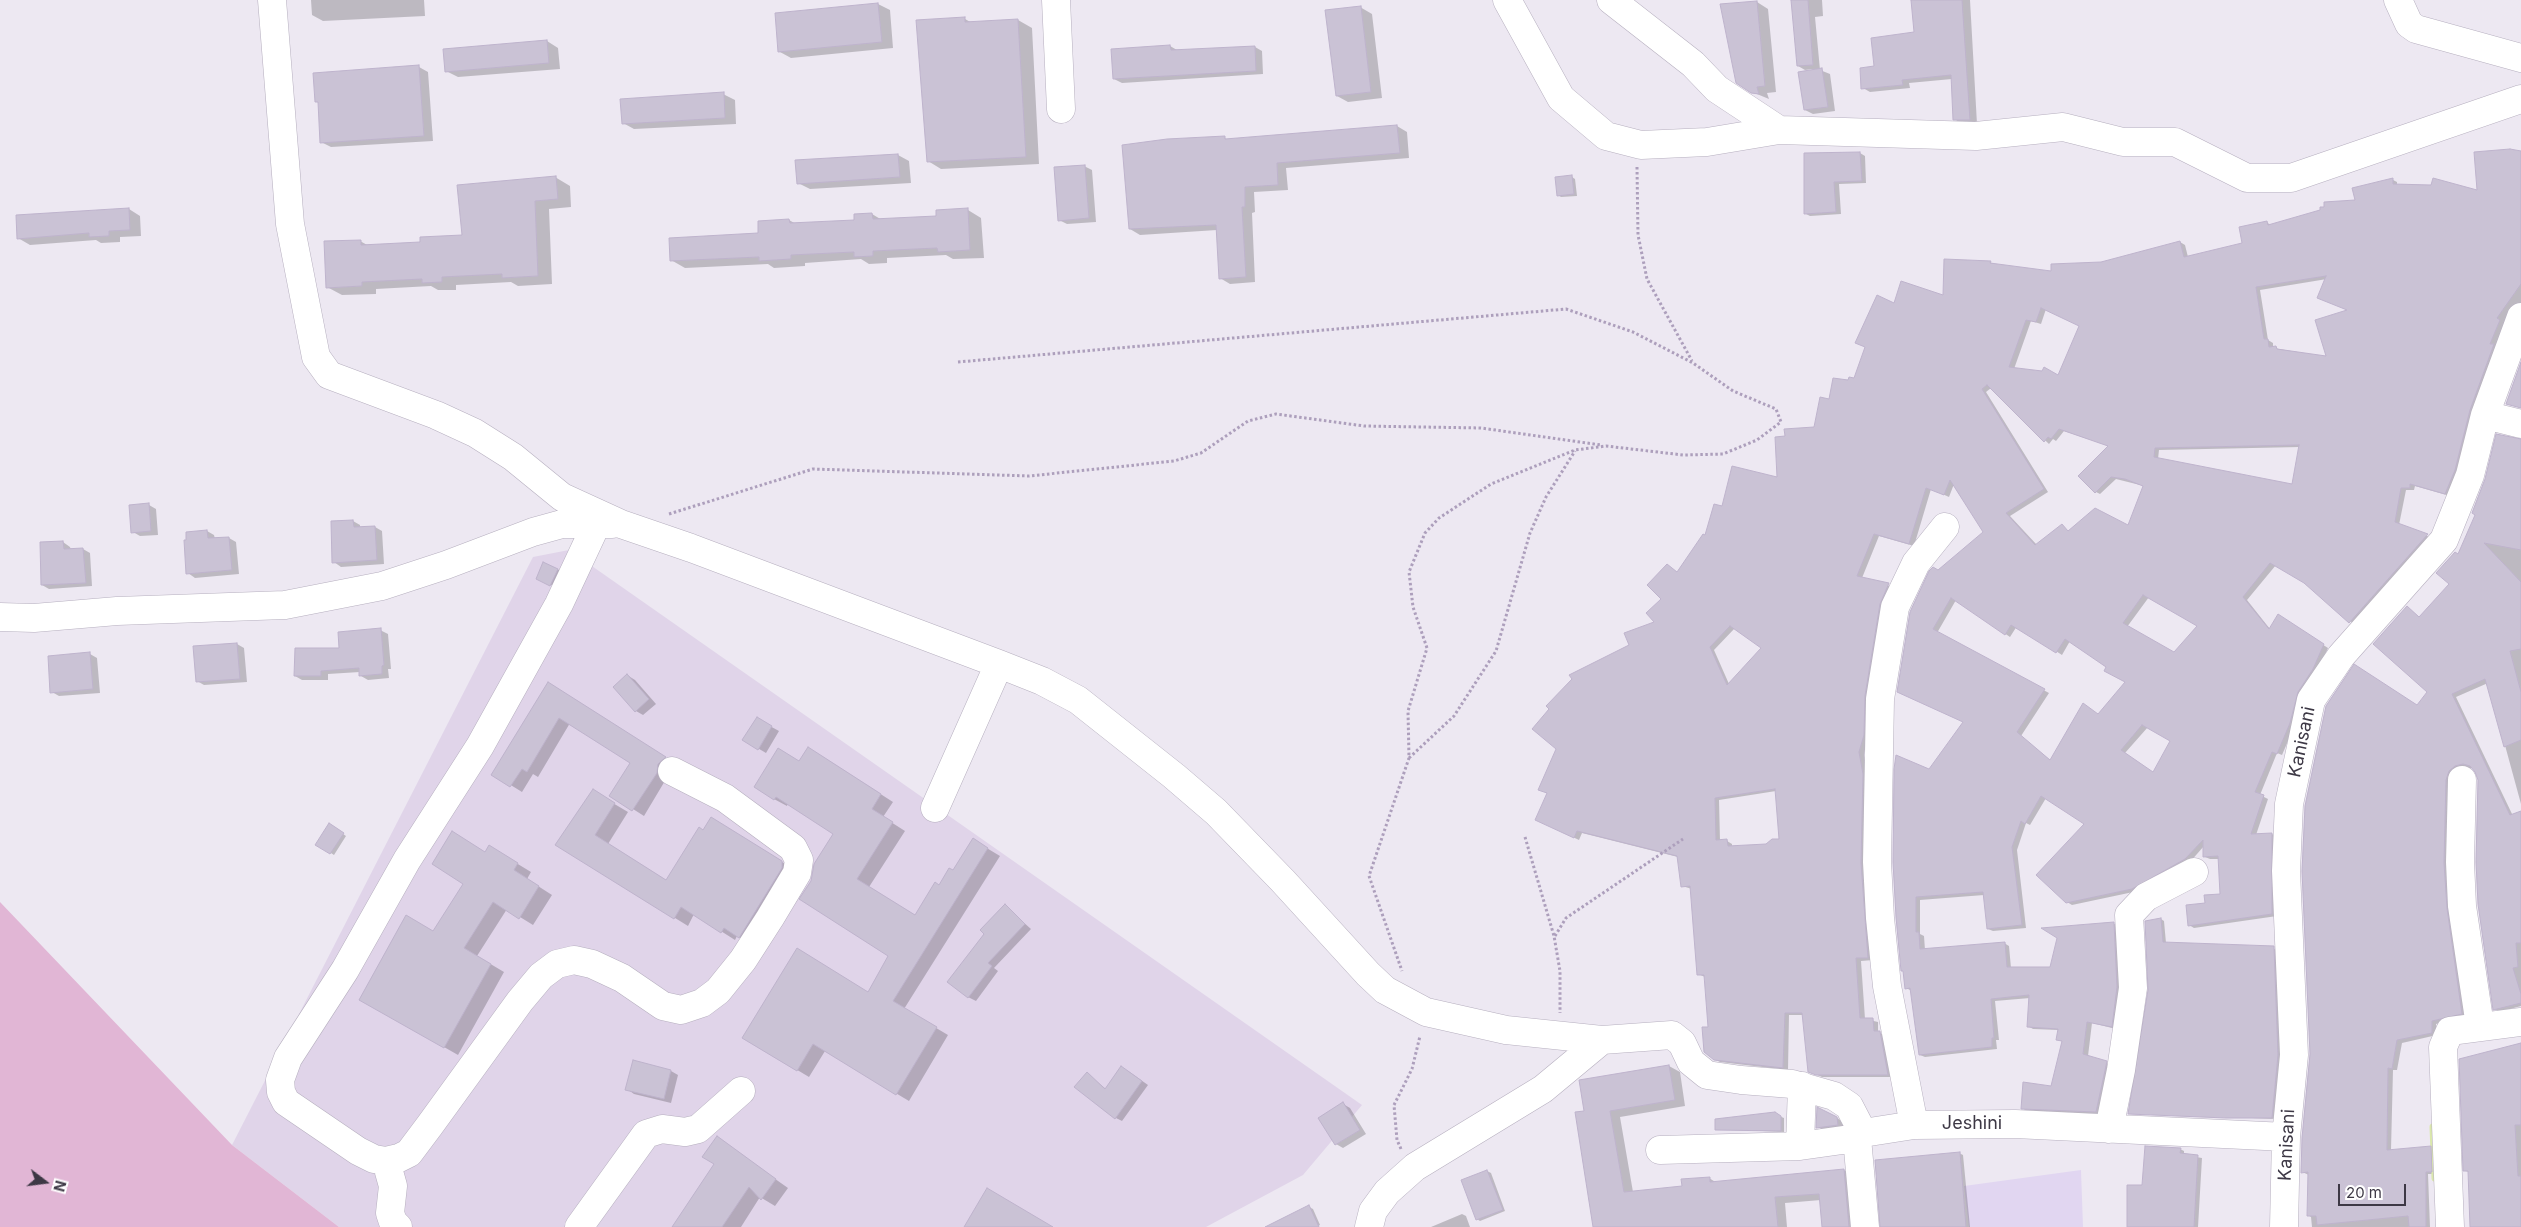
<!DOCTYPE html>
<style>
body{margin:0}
#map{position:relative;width:2521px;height:1227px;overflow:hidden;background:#ede8f2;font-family:Inter,sans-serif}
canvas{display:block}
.north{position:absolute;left:20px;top:1157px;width:50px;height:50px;-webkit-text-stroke:4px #fff;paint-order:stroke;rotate:105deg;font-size:14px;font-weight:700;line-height:20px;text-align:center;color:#3d3845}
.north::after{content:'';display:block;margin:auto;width:18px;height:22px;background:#3d3845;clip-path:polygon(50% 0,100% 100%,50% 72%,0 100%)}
.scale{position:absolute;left:2338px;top:1184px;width:68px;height:22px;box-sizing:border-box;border:2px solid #3d3845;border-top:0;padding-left:6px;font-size:15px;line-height:18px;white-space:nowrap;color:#3d3845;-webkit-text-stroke:4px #fff;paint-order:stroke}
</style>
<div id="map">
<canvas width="2521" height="1227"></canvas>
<div class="north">N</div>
<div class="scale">20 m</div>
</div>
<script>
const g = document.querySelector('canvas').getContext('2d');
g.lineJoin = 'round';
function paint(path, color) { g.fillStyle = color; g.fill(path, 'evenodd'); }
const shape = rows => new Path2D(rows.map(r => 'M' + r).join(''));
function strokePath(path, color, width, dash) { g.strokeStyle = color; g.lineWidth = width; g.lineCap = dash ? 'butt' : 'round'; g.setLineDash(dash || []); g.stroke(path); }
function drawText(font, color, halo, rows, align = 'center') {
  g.font = font + ' Inter,sans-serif'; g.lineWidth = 5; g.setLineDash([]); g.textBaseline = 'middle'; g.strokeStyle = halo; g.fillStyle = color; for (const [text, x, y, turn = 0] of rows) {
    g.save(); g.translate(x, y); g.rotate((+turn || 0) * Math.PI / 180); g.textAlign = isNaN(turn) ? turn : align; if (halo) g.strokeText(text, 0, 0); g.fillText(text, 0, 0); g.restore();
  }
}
paint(shape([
 [2081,1170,2083,1227,1969,1227,1964,1186]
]), '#e1d6f1');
paint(shape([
 [569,550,1362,1105,1303,1175,1206,1227,339,1227,232,1145,533,557]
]), '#e0d4e9');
paint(shape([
 [0,902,232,1145,339,1227,0,1227]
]), '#e1b6d5');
paint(shape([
 [311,0,424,0,425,16,323,21,312,15],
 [1792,0,1822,0,1823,16,1815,17,1820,70,1830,74,1835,111,1813,114,1805,110,1813,69,1805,70,1798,66],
 [1912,0,1970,0,1977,124,1961,123,1954,119,1952,79,1909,83,1910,88,1870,92,1863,88,1875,68,1915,33],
 [1757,2,1768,9,1776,92,1767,93,1769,99,1752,92],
 [878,4,890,10,893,48,791,58,780,52,776,14],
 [1360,7,1372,14,1382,98,1348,102,1337,96],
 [965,19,972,23,1018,20,1032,28,1039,164,941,169,928,161],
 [547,41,558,48,560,69,458,77,446,71],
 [1170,46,1177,50,1255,47,1262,51,1263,74,1122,83,1114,79],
 [419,67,428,72,433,141,331,147,321,142,319,103,316,101],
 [723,94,735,100,736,124,634,129,623,123],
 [1397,126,1407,132,1409,158,1286,168,1288,190,1254,192,1255,212,1252,213,1255,282,1230,284,1220,278,1217,230,1140,235,1130,229,1224,138,1228,140],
 [2521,152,2521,305,2450,496,2415,486,2414,490,2406,490,2399,525,2432,538,2355,625,2305,582,2276,565,2247,600,2270,629,2283,619,2328,648,2282,755,2277,753,2260,795,2268,799,2256,835,2272,834,2277,837,2277,916,2194,928,2189,925,2206,904,2222,896,2220,859,2210,859,2205,857,2204,846,2190,862,2138,891,2072,905,2067,902,2086,824,2046,798,2030,825,2026,823,2017,850,2026,928,1993,931,1988,929,1984,895,1920,900,1920,934,1924,936,1925,950,2004,943,2009,946,2011,968,2051,968,2113,923,2118,926,2122,991,2116,1029,2092,1023,2088,1056,2111,1065,2101,1114,2027,1111,2022,1108,2052,1088,2063,1042,2057,1039,2059,1030,2033,1029,2028,1026,2030,998,1995,1001,1999,1040,1996,1040,1997,1049,1925,1057,1920,1055,1912,991,1906,988,1905,972,1929,771,1965,722,1903,694,1938,571,1984,532,1954,484,1949,497,1931,489,1914,546,1879,536,1862,578,1893,587,1864,755,1868,777,1873,960,1861,961,1865,1019,1878,1022,1878,1032,1884,1035,1892,1077,1822,1077,1815,1074,1804,1015,1789,1015,1788,1070,1720,1062,1714,1059,1705,977,1698,974,1692,889,1682,886,1678,857,1582,833,1579,840,1541,822,1549,794,1539,789,1630,646,1656,622,1663,599,1678,573,1706,537,1723,507,1778,478,1786,438,1815,428,1830,400,1849,382,1855,380,1895,305,1944,296,1990,262,1995,265,2052,272,2101,263,2180,242,2185,245,2188,257,2243,244,2267,223,2272,225,2357,202,2393,180,2397,182,2397,186,2478,191],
 [2327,279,2349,311,2328,357,2273,348,2273,343,2268,340,2260,290],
 [2046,309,2080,326,2059,376,2014,369,2031,321,2041,324],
 [1991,388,2049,444,2053,439,2056,441,2064,431,2109,446,2096,492,2100,494,2116,479,2144,486,2128,527,2069,532,2062,526,2037,545,2010,516,2048,492,1986,392],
 [2300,447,2293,485,2158,459,2159,450],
 [2149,597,2198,625,2174,654,2127,627],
 [1956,600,2010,637,2017,626,2062,655,2070,641,2127,682,2099,715,2051,761,2021,736,2049,693,1937,633],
 [1735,628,1762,648,1729,684,1714,650],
 [2148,727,2172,740,2153,773,2125,753],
 [1776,791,1780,840,1766,845,1732,847,1732,844,1727,841,1720,841,1719,800],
 [1860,153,1865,156,1866,183,1839,184,1841,214,1810,216,1806,214],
 [898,155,909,161,911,183,810,189,798,183],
 [1084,166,1092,170,1096,222,1067,224,1059,220],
 [555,177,570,186,571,207,549,209,552,284,518,286,511,282,456,285,456,290,438,290,431,286,376,289,376,294,342,295,327,287,360,241,369,246,421,244,463,236],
 [1572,177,1575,179,1577,196,1561,197,1558,195],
 [129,209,140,216,141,236,120,237,120,242,101,243,96,240,30,245,18,238],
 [968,210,981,218,984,258,953,259,946,255,887,258,887,263,869,264,861,259,805,263,805,266,774,268,768,264,685,268,671,260,759,234,789,220,796,224,856,221,872,214,882,220,938,217],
 [2521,440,2521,804,2488,683,2456,697,2513,816,2521,813,2521,1006,2499,1012,2495,1009,2479,780,2473,768,2460,768,2467,1016,2436,1024,2437,1035,2402,1043,2397,1070,2393,1070,2391,1150,2431,1148,2436,1151,2437,1174,2428,1174,2430,1227,2312,1227,2311,1217,2308,1215,2309,1175,2302,1172,2417,707,2428,692,2407,607,2420,618,2451,584,2458,555],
 [149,505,156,509,158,535,140,536,133,532],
 [353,521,360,525,360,528,375,527,382,531,384,564,341,567,334,562],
 [207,531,214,535,215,539,229,538,236,542,239,574,195,578,188,573],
 [63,542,70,547,71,550,83,549,90,553,92,586,49,589,42,585],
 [544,563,561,571,554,586,540,580],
 [380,630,388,634,391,669,388,669,389,678,368,680,361,676,360,672,328,674,328,680,302,680,295,676],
 [237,644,244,648,247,682,204,685,197,681,195,647],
 [90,654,97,658,100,693,59,696,52,692],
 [627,675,635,680,656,704,643,715,636,711],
 [559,690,675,764,644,816,611,795,631,763,570,723,538,777,533,774,522,792,493,774],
 [757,719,779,731,766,753,744,740],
 [821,756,893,802,883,817,905,831,869,887,916,916,953,872,985,847,1000,856,904,1009,948,1035,909,1101,825,1051,809,1077,744,1038,869,993,889,955,835,834,788,803,787,806,774,799,800,762],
 [606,799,628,812,608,844,667,881,724,826,795,870,753,945,737,936,735,940,694,914,688,926,557,845],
 [330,825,346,836,334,855,317,844],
 [486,853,503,855,531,872,527,879,552,895,533,925,507,909,477,956,504,972,458,1055,360,999,434,933],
 [1005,906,1031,929,994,968,998,971,976,1001,968,997,986,934],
 [2161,919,2164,921,2166,943,2277,949,2281,1057,2275,1119,2129,1113,2150,990,2146,921],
 [2521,1047,2521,1227,2472,1227,2470,1172,2465,1171],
 [1669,1066,1680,1072,1685,1106,1620,1117,1633,1192,1683,1187,1709,1178,1717,1183,1844,1170,1854,1176,1859,1227,1823,1227,1821,1200,1785,1203,1787,1227,1595,1227,1586,1112],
 [671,1071,678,1075,671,1103,634,1094,627,1089],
 [1128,1071,1148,1085,1122,1121,1116,1118,1087,1074,1106,1089],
 [1343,1104,1350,1108,1366,1134,1343,1148,1336,1144],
 [1818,1109,1835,1116,1845,1124,1845,1129,1825,1131,1818,1127],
 [1774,1114,1784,1118,1784,1132,1717,1129],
 [717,1138,788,1188,775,1206,760,1197,741,1227,673,1227,716,1164],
 [2180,1149,2184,1151,2184,1155,2202,1158,2198,1227,2128,1227,2143,1187],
 [1959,1153,1963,1155,1970,1227,1881,1227],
 [1487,1171,1491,1173,1505,1211,1480,1221,1477,1219],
 [1309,1207,1313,1209,1320,1225,1316,1227,1268,1227],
 [1462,1214,1466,1216,1470,1227,1431,1227]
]), '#0003');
strokePath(shape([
 [2433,1127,2435,1178]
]), '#dae7ac', 7);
const building = shape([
 [1791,0,1808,0,1813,65,1797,66,1791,0],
 [1911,0,1962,0,1970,120,1953,120,1951,75,1902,80,1903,85,1861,89,1860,68,1874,66,1871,38,1914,32,1911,0],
 [1757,1,1765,86,1757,87,1759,94,1751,93,1736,83,1720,4,1757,1],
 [878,3,882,42,778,52,775,13,878,3],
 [1361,6,1371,92,1336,96,1325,10,1361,6],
 [965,17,965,22,1018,19,1026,157,927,162,916,20,965,17],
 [547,40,549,63,445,72,443,49,547,40],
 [1170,45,1171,50,1255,46,1256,71,1113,79,1111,49,1170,45],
 [419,65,424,136,320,143,318,102,315,102,313,73,419,65],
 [1822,68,1828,107,1804,110,1798,72,1822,68],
 [724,92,725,118,622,124,620,99,724,92],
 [1397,125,1400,153,1277,163,1278,185,1245,187,1245,207,1242,207,1246,277,1219,279,1216,225,1129,229,1122,145,1167,139,1225,136,1225,139,1397,125],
 [2510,149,2521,151,2521,284,2497,318,2500,320,2490,344,2494,344,2470,410,2455,470,2445,494,2410,484,2410,488,2401,488,2395,522,2428,534,2349,623,2304,583,2270,563,2243,597,2269,629,2278,614,2324,644,2313,669,2298,692,2290,723,2277,754,2272,752,2255,792,2264,795,2251,834,2272,833,2272,914,2188,926,2186,905,2205,903,2204,895,2220,894,2218,856,2203,857,2203,840,2185,859,2132,889,2066,903,2036,875,2084,824,2041,796,2025,824,2021,821,2012,847,2022,925,1987,929,1983,892,1916,897,1916,932,1919,932,1920,949,2005,942,2007,967,2050,967,2057,938,2041,928,2114,922,2117,987,2112,1027,2087,1022,2083,1054,2107,1061,2096,1112,2021,1109,2023,1082,2051,1086,2062,1041,2056,1040,2058,1029,2027,1027,2029,995,1991,999,1994,1038,1992,1038,1992,1047,1919,1055,1910,988,1905,989,1903,971,1901,971,1896,917,1893,862,1894,769,1896,755,1929,769,1963,722,1897,692,1910,612,1929,571,1933,567,1938,570,1983,532,1950,480,1944,495,1926,488,1909,544,1874,534,1857,576,1889,583,1880,604,1865,696,1864,735,1859,752,1863,774,1861,863,1868,958,1856,958,1860,1018,1873,1018,1874,1031,1880,1031,1888,1075,1816,1075,1808,1072,1802,1013,1785,1013,1783,1068,1714,1060,1704,1052,1702,1027,1708,1027,1704,975,1697,975,1690,886,1681,887,1677,856,1577,831,1574,838,1535,820,1547,793,1538,790,1556,749,1532,729,1549,709,1546,706,1572,679,1569,675,1629,645,1624,633,1654,622,1646,613,1661,599,1647,585,1667,564,1677,572,1703,534,1705,535,1714,504,1722,506,1732,466,1777,477,1775,437,1785,436,1784,429,1814,427,1820,397,1829,399,1833,378,1848,380,1849,377,1854,378,1865,347,1855,343,1877,295,1894,303,1901,281,1943,295,1944,259,1991,261,1990,263,2051,271,2051,264,2101,262,2180,241,2184,257,2242,243,2239,227,2267,221,2268,225,2320,210,2320,207,2324,207,2324,202,2355,200,2352,188,2393,178,2393,184,2431,185,2433,178,2477,190,2474,152,2510,149],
 [2326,276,2317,298,2347,310,2315,320,2326,356,2277,349,2276,346,2269,347,2268,339,2264,339,2256,287,2326,276],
 [2041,308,2079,326,2058,375,2044,367,2042,371,2009,367,2026,320,2036,322,2041,308],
 [1987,385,2044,442,2048,437,2051,439,2059,429,2108,446,2078,476,2095,493,2111,477,2125,479,2143,486,2128,525,2095,508,2068,531,2062,524,2035,545,2006,513,2044,489,1982,389,1987,385],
 [2299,445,2292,484,2154,457,2155,448,2299,445],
 [2143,595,2197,626,2174,652,2123,623,2143,595],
 [1951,598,2005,635,2011,625,2056,653,2065,639,2106,667,2104,671,2125,682,2098,714,2083,703,2050,760,2017,732,2045,689,1933,629,1951,598],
 [1730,626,1761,648,1727,685,1710,647,1730,626],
 [2142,725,2170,741,2153,772,2121,750,2142,725],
 [1775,789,1779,839,1772,839,1766,844,1728,846,1727,839,1716,840,1715,798,1775,789],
 [1860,152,1862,181,1834,182,1836,212,1804,214,1804,153,1860,152],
 [898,154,900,177,797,184,795,160,898,154],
 [1085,165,1089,218,1058,221,1054,167,1085,165],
 [1572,175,1574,194,1557,196,1555,177,1572,175],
 [556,176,558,199,535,201,538,276,502,278,502,274,442,277,442,282,422,283,422,279,362,282,362,286,326,288,324,241,361,240,361,245,420,242,420,237,462,235,457,185,556,176],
 [129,208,130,230,109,231,109,236,89,237,89,233,17,239,16,215,129,208],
 [968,208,970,250,938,252,937,248,873,251,873,256,854,257,854,252,791,255,791,259,759,261,759,257,670,261,669,238,758,233,758,221,789,219,790,223,854,220,854,214,872,213,873,219,936,216,936,210,968,208],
 [2521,362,2521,408,2506,404,2521,362],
 [2496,434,2521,439,2521,550,2484,543,2521,582,2521,649,2510,651,2521,692,2521,740,2504,747,2485,679,2452,694,2510,815,2521,811,2521,943,2516,943,2518,967,2513,968,2521,994,2521,1003,2493,1010,2478,904,2476,862,2478,780,2475,772,2470,766,2463,764,2455,766,2449,771,2446,780,2444,863,2447,908,2462,1014,2432,1021,2432,1033,2397,1040,2392,1069,2388,1068,2387,1150,2431,1146,2432,1172,2426,1172,2426,1227,2409,1227,2408,1216,2317,1225,2316,1216,2307,1216,2308,1172,2301,1173,2302,1138,2310,1054,2302,871,2305,806,2326,706,2354,664,2417,705,2427,692,2373,644,2407,606,2419,617,2449,584,2436,573,2455,552,2458,554,2475,515,2472,513,2485,479,2496,434],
 [149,503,151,531,131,533,129,505,149,503],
 [353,520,354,527,375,526,377,560,332,563,331,521,353,520],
 [207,530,208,538,229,537,232,570,186,574,184,540,186,540,186,532,207,530],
 [63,541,64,549,83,548,86,583,41,585,40,542,63,541],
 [543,562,558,569,550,586,536,579,543,562],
 [381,628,384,665,382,666,382,674,359,676,359,668,321,671,321,676,294,676,295,648,339,648,338,632,381,628],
 [237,643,240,679,196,682,193,646,237,643],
 [90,652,93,689,50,693,48,656,90,652],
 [627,674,649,699,635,712,613,687,627,674],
 [548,682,666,757,658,764,657,773,632,811,609,796,630,763,559,718,527,772,522,769,510,787,491,775,548,682],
 [757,717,772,726,758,750,742,740,757,717],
 [808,747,881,794,872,809,893,822,857,879,915,915,935,882,939,885,949,868,953,870,973,838,988,848,893,1001,937,1027,896,1095,813,1044,797,1071,742,1038,797,948,868,992,888,956,799,899,811,881,814,864,833,834,776,797,774,800,754,787,778,748,799,761,808,747],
 [593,789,615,803,595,835,666,880,699,827,703,830,711,817,782,861,782,868,739,938,724,928,721,933,681,907,674,919,555,845,593,789],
 [329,823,344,833,330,854,315,845,329,823],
 [452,831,485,852,489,845,518,863,514,870,539,886,519,919,493,902,464,948,491,964,444,1048,359,1000,406,915,433,931,463,884,432,864,452,831],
 [1005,904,1025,924,988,963,992,966,968,998,947,982,984,934,980,930,1005,904],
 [2161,918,2163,942,2274,946,2278,1055,2272,1118,2226,1118,2128,1114,2148,990,2145,921,2161,918],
 [2521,1043,2521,1125,2515,1125,2518,1176,2521,1176,2521,1227,2470,1227,2468,1171,2463,1171,2459,1059,2521,1043],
 [633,1060,671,1070,664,1099,625,1090,633,1060],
 [1669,1065,1675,1100,1610,1111,1624,1192,1682,1186,1681,1179,1710,1177,1710,1182,1844,1169,1849,1227,1822,1227,1819,1194,1775,1197,1778,1227,1593,1227,1575,1112,1584,1111,1579,1080,1669,1065],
 [1121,1066,1142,1081,1115,1119,1074,1087,1087,1072,1105,1089,1121,1066],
 [1343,1102,1360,1130,1335,1145,1318,1118,1343,1102],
 [1817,1107,1837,1117,1838,1125,1816,1128,1817,1107],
 [1775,1112,1781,1116,1781,1131,1715,1130,1715,1119,1775,1112],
 [717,1136,776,1179,761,1200,749,1187,722,1227,672,1227,714,1164,702,1157,717,1136],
 [2145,1146,2181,1148,2180,1153,2198,1155,2194,1227,2127,1227,2127,1185,2142,1185,2145,1146],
 [1960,1152,1966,1227,1880,1227,1875,1160,1960,1152],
 [1487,1170,1503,1210,1476,1220,1461,1180,1487,1170],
 [987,1188,1053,1227,964,1227,987,1188],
 [1309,1205,1319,1227,1265,1227,1309,1205]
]);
paint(building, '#cac2d5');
strokePath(building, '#beb3cc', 1);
const minor = shape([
 [272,0,290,224,316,357,329,375,436,415,475,433,513,457,562,497,621,524,691,548,999,664,1042,681,1078,700,1174,776,1216,812,1283,881,1368,974,1385,990,1426,1012,1506,1030,1602,1040,1672,1035,1682,1043,1691,1062,1707,1075,1741,1080,1792,1084,1834,1096,1849,1106,1863,1133],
 [1056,0,1061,109],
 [1507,0,1561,98,1606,136,1641,145,1707,142,1779,130,1976,136,2063,127,2123,142,2175,142,2247,178,2291,178,2521,99],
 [1611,0,1693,64,1717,89,1779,130],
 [2398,0,2409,24,2416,29,2521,58],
 [2485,415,2521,424],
 [597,523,559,604,480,746,407,860,345,970,288,1058,280,1080,281,1092,286,1102,358,1151,374,1159,386,1161,399,1158,409,1153,430,1125,520,1001,541,976,557,964,574,960,592,964,622,978,663,1006,681,1010,702,1003,718,991,743,960,770,918,797,873,799,860,793,848,725,798,672,771],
 [0,617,34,618,117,611,285,605,382,586,446,565,533,532,562,524,612,524],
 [2462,780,2460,862,2462,906,2480,1026],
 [935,808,999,664],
 [1914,1125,1887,986,1880,918,1877,862,1880,699,1895,607,1916,563,1945,527],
 [2109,1129,2121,1070,2133,988,2129,915,2146,897,2194,872],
 [1857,1138,1865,1227],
 [1800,1146,1802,1086],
 [1660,1150,1800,1146,1857,1138,1863,1133,1914,1125,2015,1124,2286,1137],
 [386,1161,393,1186,390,1213,393,1222,398,1227],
 [579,1227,646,1134,662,1129,685,1132,698,1129,741,1091],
 [1369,1227,1373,1211,1387,1192,1415,1167,1543,1089,1602,1040],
 [2284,1227,2286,1137,2294,1055,2286,871,2289,804,2311,700,2341,656,2444,540,2470,475,2485,415,2521,317],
 [2450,1227,2443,1047,2450,1031,2521,1022]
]);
strokePath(minor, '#b6afbf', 29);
strokePath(shape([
 [1637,167,1638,235,1647,279,1692,361],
 [958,362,1566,309,1633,332,1693,363,1733,391,1776,409,1781,422,1757,440,1723,454,1683,455,1606,446,1575,450,1491,484,1439,518,1425,533,1409,572,1413,607,1427,648,1408,711,1409,758,1369,876,1402,971],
 [669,514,813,469,1029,476,1174,461,1201,453,1248,421,1276,414,1364,426,1481,428,1601,445],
 [1409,758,1454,716,1496,651,1530,533,1546,497,1575,451],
 [1525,837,1554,936,1560,971,1560,1013],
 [1555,936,1566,918,1683,839],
 [1401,1149,1397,1140,1394,1105,1412,1069,1420,1036]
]), '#ad9fbc', 3, [2.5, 2.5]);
strokePath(minor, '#fff', 28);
drawText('18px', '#3d3845', '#fff', [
 ["Kanisani",2302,742,-78],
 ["Jeshini",1972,1124],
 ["Kanisani",2287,1145,-87]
]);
</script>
